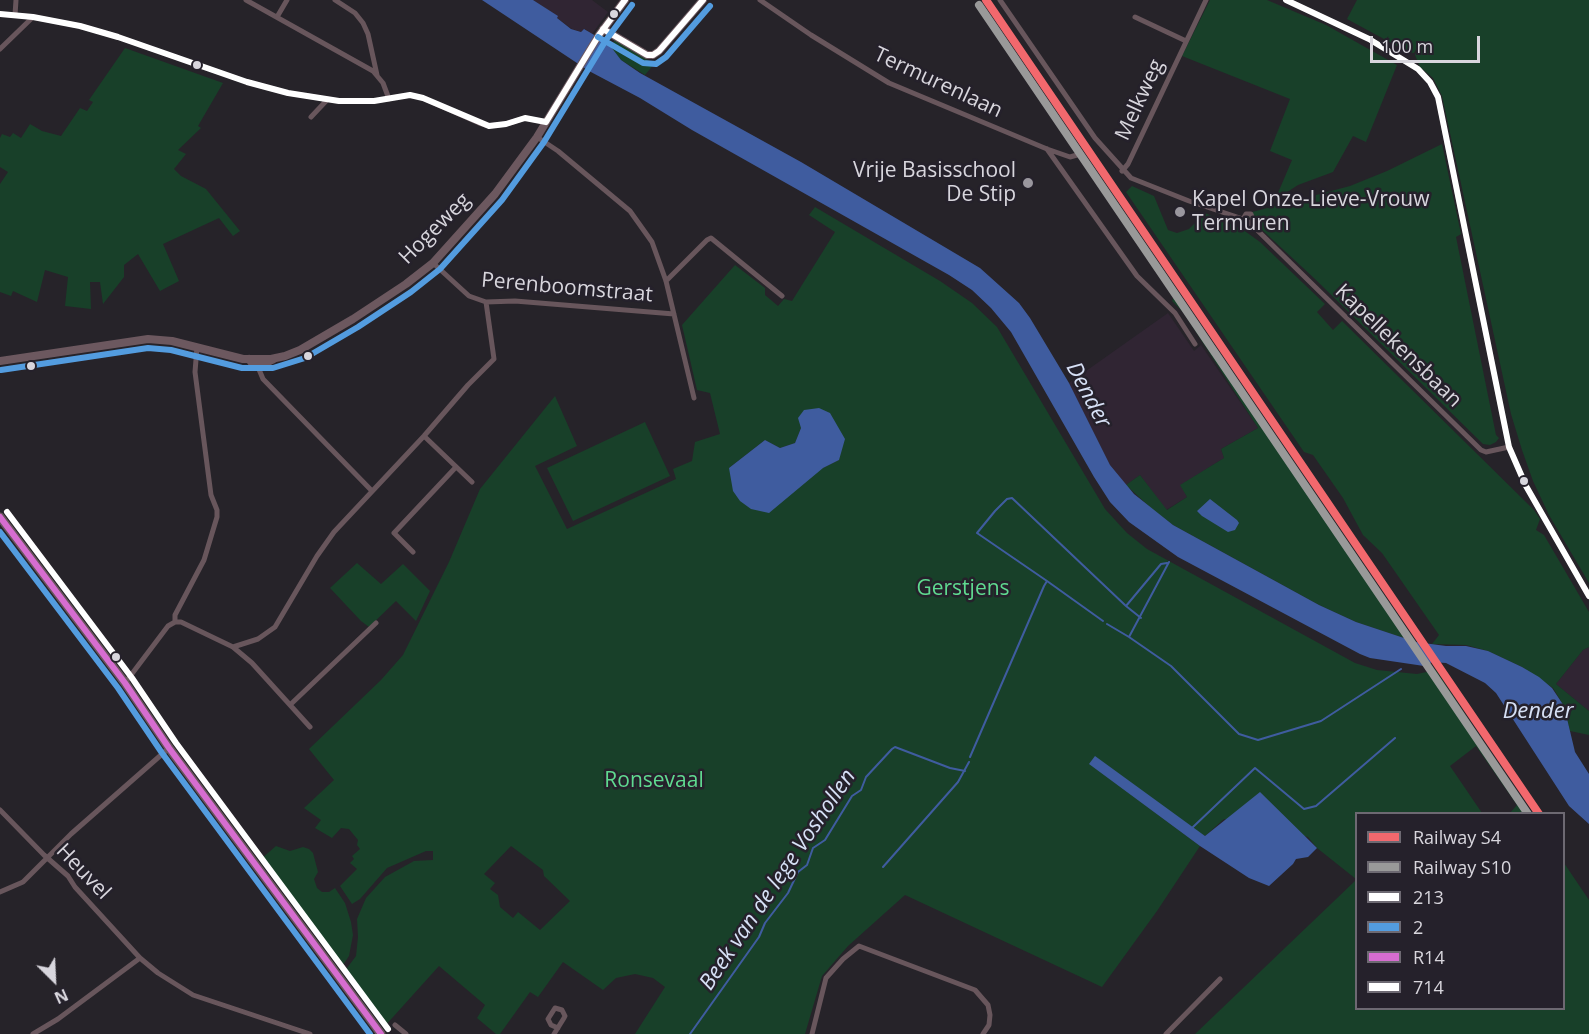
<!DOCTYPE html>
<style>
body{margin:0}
#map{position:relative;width:1589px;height:1034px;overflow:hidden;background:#262329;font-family:"Open Sans",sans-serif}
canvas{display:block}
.legend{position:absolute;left:1355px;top:812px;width:210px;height:198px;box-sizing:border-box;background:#25212b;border:2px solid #6d6972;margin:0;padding:8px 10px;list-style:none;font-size:18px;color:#d8d6dd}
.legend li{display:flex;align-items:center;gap:12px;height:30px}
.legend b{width:30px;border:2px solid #6d6972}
.north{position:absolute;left:24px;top:950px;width:60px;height:60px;-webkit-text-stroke:4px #25212b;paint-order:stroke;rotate:156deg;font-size:16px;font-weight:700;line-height:24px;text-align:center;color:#d8d6dd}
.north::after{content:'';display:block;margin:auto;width:21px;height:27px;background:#d8d6dd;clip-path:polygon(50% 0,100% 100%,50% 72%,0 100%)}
.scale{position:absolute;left:1370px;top:36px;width:110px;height:27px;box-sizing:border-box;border:3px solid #d8d6dd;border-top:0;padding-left:8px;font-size:18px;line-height:21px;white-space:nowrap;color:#d8d6dd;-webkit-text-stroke:4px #25212b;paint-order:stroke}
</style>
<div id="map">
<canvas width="1589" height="1034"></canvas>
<ul class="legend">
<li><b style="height:8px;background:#f2686d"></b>Railway S4</li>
<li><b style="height:8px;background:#999"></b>Railway S10</li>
<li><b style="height:8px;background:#fff"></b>213</li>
<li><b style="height:8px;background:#539cdf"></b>2</li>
<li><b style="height:8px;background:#d66dd0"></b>R14</li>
<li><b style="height:8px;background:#fff"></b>714</li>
</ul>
<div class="north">N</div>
<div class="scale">100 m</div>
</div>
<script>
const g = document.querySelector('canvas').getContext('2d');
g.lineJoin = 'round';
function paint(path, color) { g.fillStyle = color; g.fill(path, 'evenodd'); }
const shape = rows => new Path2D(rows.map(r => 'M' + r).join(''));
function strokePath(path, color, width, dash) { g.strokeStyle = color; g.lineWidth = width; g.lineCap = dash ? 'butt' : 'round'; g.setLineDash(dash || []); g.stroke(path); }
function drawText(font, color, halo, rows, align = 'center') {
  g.font = font + ' "Open Sans",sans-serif'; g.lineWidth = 5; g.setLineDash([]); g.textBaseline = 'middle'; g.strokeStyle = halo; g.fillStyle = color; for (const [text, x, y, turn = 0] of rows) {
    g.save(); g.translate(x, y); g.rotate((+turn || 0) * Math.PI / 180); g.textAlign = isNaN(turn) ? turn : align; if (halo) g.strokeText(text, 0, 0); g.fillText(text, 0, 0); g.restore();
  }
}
paint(shape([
 [533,0,592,0,608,12,592,34,585,29,581,32,572,29,557,18,557,16],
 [1168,313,1194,351,1201,345,1258,428,1221,449,1224,458,1181,485,1187,497,1166,510,1140,475,1126,485,1110,465,1069,383],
 [1589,647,1589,711,1556,684,1583,650]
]), '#302533');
paint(shape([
 [1210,0,1267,0,1326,25,1397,65,1366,142,1353,136,1333,172,1298,185,1275,200,1292,160,1270,151,1290,99,1182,56],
 [1357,0,1589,0,1589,583,1549,515,1533,481,1522,450,1511,414,1442,96,1433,78,1420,67,1415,55,1420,42,1414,53,1408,52,1347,19],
 [615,40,654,64,645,75,621,60,614,52,611,47],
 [125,48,223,83,198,126,201,128,178,150,186,154,174,169,181,176,206,189,240,231,233,236,219,218,163,244,179,281,160,291,138,254,124,265,124,277,103,304,100,282,90,282,91,309,65,306,68,277,45,270,37,302,13,291,11,296,0,292,0,184,8,172,0,167,0,138,2,134,10,137,13,133,21,138,30,124,42,131,61,136,80,108,87,111,93,102,89,100],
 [1442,144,1461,234,1456,237,1496,435,1499,438,1496,442,1490,445,1483,444,1315,279,1245,214,1350,186,1387,171],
 [1132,186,1154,196,1168,230,1177,233,1189,229,1205,213,1242,229,1260,242,1325,304,1317,312,1333,330,1342,321,1534,510,1540,519,1536,530,1544,535,1589,612,1589,647,1583,650,1556,684,1589,711,1589,735,1570,731,1564,706,1553,688,1522,667,1488,651,1466,645,1432,644,1439,635,1382,553,1363,535,1343,498,1313,455,1304,452,1126,192],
 [815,207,940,281,972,303,997,327,1105,509,1127,533,1147,549,1355,663,1377,670,1417,674,1436,670,1530,813,1510,813,1517,805,1476,746,1450,766,1482,813,1356,814,1356,879,1317,848,1308,837,1224,819,1205,836,1090,764,1200,846,1157,911,1102,987,905,895,848,946,822,976,805,1034,635,1034,665,987,653,978,635,974,616,978,603,990,563,962,538,997,530,992,500,1034,496,1034,477,1018,485,1005,439,966,384,1027,344,972,356,956,358,937,357,919,366,898,385,877,414,861,433,860,433,851,426,851,387,868,360,899,352,904,340,886,357,869,350,863,354,859,352,856,360,849,357,845,358,840,349,829,341,828,332,838,315,828,321,820,304,808,334,780,309,749,381,680,403,655,449,562,480,489,555,396,577,446,535,466,567,529,676,479,673,469,692,461,695,442,720,434,710,393,697,390,682,325,735,265,765,288,765,295,778,306,784,299,792,301,835,232,809,215],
 [801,428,839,460,823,468,729,468,765,440,780,448,795,443],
 [511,846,543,870,544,876,570,901,540,930,518,912,513,918,500,907,498,895,490,889,495,883,484,874],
 [1177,291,1416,642,1356,622,1319,605,1173,525,1153,510,1126,485,1140,475,1167,510,1187,497,1180,485,1224,458,1221,449,1258,428,1183,312,1172,301],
 [645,422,670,476,573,521,547,468],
 [357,563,381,584,403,564,430,591,416,621,396,601,369,627,361,621,330,588],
 [276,846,290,851,303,847,309,849,313,853,318,872,314,879,317,888,322,892,329,892,335,888,345,903,351,922,353,935,349,956,341,968,261,859],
 [1564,863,1589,900,1589,1034,1195,1034,1356,880,1356,1008,1564,1008]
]), '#184029');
paint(shape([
 [482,0,533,0,558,16,557,18,571,29,581,32,584,29,608,43,621,60,640,73,801,162,980,268,1019,303,1030,318,1069,383,1110,465,1134,494,1173,525,1319,605,1356,622,1416,642,1446,646,1466,646,1488,651,1522,667,1539,677,1552,688,1564,706,1575,752,1589,774,1589,824,1569,806,1496,693,1485,683,1446,663,1432,662,1424,666,1370,658,1360,654,1178,557,1129,522,1110,502,1094,477,1011,332,991,308,972,290,949,275,692,130,640,98,589,71],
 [819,408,830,413,845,439,839,460,823,468,769,513,751,509,740,501,733,491,729,468,765,440,780,448,795,443,801,428,798,418,804,410],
 [1210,499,1237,520,1239,523,1235,530,1228,532,1202,516,1197,511],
 [1095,756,1205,836,1260,792,1317,848,1308,857,1296,859,1293,864,1269,886,1249,878,1200,846,1089,764]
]), '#3f5c9f');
strokePath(shape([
 [1047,581,977,533,995,511,1007,499,1012,498,1126,606],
 [1141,618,1126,606,1161,564,1167,563],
 [1107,624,1129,637,1169,562],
 [1129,637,1171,666,1239,734,1258,740,1321,721,1401,669],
 [970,757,1044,586,1047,581,1103,621],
 [1193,827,1255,768,1304,809,1316,806,1395,738],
 [883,867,958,782,969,762],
 [690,1034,759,937,765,923,788,893,798,872,807,865,813,848,825,840,852,796,861,790,866,777,892,749,895,747,950,768,965,771]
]), '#3f5c9f', 2);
strokePath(shape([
 [246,0,373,71,383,83,389,99],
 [335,0,355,13,363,23,368,34,377,75],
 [760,0,811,35,889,83,1047,149,1070,157,1077,155],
 [1000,0,1095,138,1131,178,1189,201,1243,219,1250,223,1481,450,1486,452,1509,447],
 [1286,0,1369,39,1418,69,1430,82,1438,97,1443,123,1509,447,1526,486,1589,596],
 [0,14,33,17,80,26,118,37,247,82,288,93,339,101,374,101,410,95,423,98,479,123,489,126,506,124,525,118,546,122],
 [15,15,16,0],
 [277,17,287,0],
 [1135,17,1186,41],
 [0,49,33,17],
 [311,117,327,100],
 [537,137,558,151,630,211,652,242,666,281,694,398],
 [1047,149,1137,276,1175,313,1195,344],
 [1122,171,1128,164,1206,0],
 [1243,219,1246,214,1251,214,1253,220,1250,223],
 [433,263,469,296,486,302,515,301,674,314],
 [666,281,707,240,711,238,782,296],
 [258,367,263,379,372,491],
 [424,436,472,482],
 [413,552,394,533,456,467],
 [175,622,181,622,233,647,258,639,275,627,317,556,334,532,424,436,468,385,494,359,486,302],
 [175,622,175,615,204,560,217,517,217,510,211,495,195,372,197,347],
 [233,647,252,663,310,727],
 [125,683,168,626,175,622],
 [291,704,376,623],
 [0,810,44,855,68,876,75,887,140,958,158,973,193,995,310,1034],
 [0,892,23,882,71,834,169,748],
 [395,1025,406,1034],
 [33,1034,58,1019,140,958],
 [554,1034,564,1018,565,1016,562,1010,555,1008,548,1019,551,1025,558,1028],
 [812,1034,826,978,843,959,859,946,975,990,988,1005,990,1015,989,1025,983,1034],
 [1166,1034,1220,979]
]), '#68565c', 5);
strokePath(shape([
 [603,29,647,55,653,55,659,51,703,0],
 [249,359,254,366,258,367,274,359],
 [0,361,148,339,172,341,243,359,271,359,285,356,300,350,353,319,406,284,433,263,495,194,537,137,599,35,625,0]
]), '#6c585f', 8);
strokePath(shape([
 [0,517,125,683,169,748,381,1034]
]), '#6a565e', 9);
strokePath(shape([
 [1286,0,1369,39,1418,69,1430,82,1438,97,1509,447,1526,486,1589,596],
 [0,14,33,17,80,26,118,37,247,82,288,93,339,101,374,101,410,95,423,98,489,126,506,124,525,118,546,122],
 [603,29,647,55,653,55],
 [653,55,659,51,703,0],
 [546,122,599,35,625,0]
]), '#fff', 6);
strokePath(shape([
 [598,37,643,63,656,64,666,57,710,6],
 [1,370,148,348,171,350,242,368,273,368,305,358,358,327,411,292,440,269,502,200,544,142,606,40,632,5],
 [0,532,118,688,162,753,370,1034]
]), '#539cdf', 6);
strokePath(shape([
 [0,517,125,683,169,748,381,1034]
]), '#d66dd0', 6);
strokePath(shape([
 [7,512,132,678,176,743,388,1029]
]), '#fff', 6);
strokePath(shape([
 [986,0,1539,814]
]), '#f2686d', 8);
strokePath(shape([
 [979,5,1528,814]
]), '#999', 8);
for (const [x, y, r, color] of [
 [614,14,5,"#d8d6dd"],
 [197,65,5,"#d8d6dd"],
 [1028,183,6,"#9a979e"],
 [1180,212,6,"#9a979e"],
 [308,356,5,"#d8d6dd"],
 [31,366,5,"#d8d6dd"],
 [1524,481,5,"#d8d6dd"],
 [116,657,5,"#d8d6dd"]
]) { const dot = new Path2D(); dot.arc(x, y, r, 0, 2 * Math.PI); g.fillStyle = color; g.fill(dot); strokePath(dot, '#25212b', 2); }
drawText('21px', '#d8d6dd', '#25212b', [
 ["Termurenlaan",938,83,25],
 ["Melkweg",1140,100,-65],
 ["Hogeweg",435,229,-45],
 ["Perenboomstraat",567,288,5],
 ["Kapellekensbaan",1398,346,44],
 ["Heuvel",83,872,46]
]);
drawText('21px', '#d8d6dd', '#25212b', [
 ["Vrije Basisschool",1016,171],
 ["De Stip",1016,195],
 ["Kapel Onze-Lieve-Vrouw",1192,200,"left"],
 ["Termuren",1192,224,"left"]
], 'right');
drawText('21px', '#5fda90', '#25212b', [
 ["Gerstjens",963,589],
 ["Ronsevaal",654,781]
]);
drawText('italic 22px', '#d7e1f6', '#25212b', [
 ["Dender",1088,395,62],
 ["Dender",1538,712],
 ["Beek van de lege Voshollen",778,880,-56]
]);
</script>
